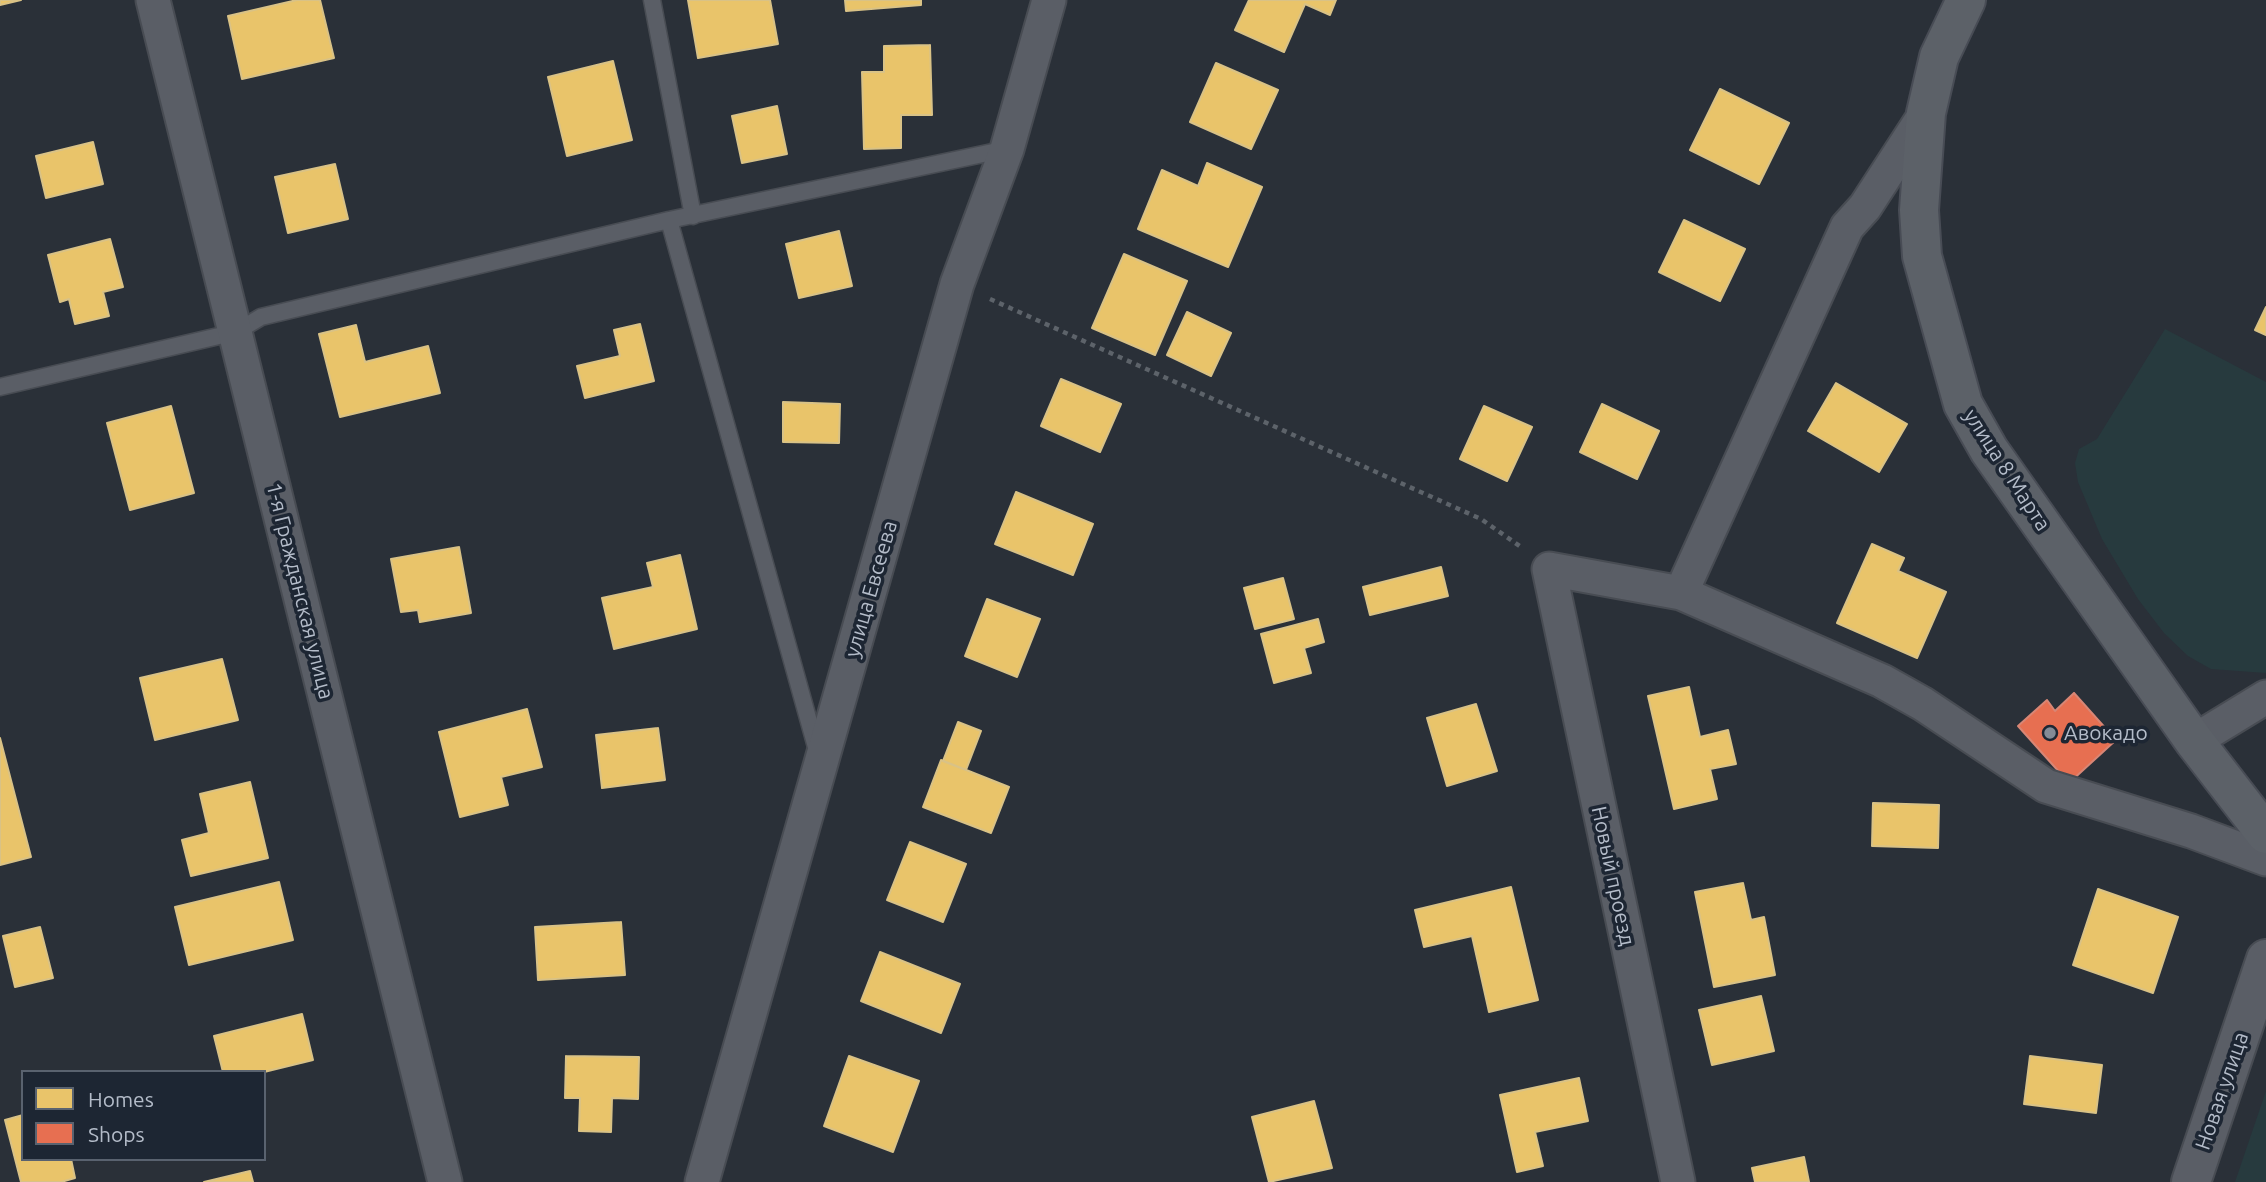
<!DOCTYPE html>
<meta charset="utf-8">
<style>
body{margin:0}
#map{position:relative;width:2266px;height:1182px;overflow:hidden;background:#2a3038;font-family:Ubuntu,sans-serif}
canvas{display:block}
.legend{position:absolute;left:21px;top:1070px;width:245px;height:91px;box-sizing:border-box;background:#1d2633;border:2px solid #59626f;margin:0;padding:9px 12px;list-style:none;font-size:21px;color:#b4bcc9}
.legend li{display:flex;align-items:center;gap:14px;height:35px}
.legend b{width:35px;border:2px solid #59626f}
</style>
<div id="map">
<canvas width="2266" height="1182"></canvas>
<ul class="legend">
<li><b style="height:19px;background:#e9c46a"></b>Homes</li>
<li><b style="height:19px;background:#e76f51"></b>Shops</li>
</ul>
</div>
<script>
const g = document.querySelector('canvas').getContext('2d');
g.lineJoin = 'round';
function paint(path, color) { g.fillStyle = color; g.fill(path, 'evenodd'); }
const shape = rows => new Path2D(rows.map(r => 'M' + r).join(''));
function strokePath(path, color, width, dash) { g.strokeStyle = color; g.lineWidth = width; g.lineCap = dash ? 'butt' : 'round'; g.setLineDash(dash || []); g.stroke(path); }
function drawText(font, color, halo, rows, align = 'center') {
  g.font = font + ' Ubuntu,sans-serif'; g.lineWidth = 7; g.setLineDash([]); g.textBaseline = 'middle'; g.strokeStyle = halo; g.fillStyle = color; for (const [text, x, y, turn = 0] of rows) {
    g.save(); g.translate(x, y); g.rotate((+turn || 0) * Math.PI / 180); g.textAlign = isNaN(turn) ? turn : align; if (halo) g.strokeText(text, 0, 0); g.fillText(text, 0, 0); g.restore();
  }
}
paint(shape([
 [2165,329,2266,382,2266,673,2211,669,2188,656,2164,633,2138,599,2102,539,2078,482,2075,463,2079,449,2097,439],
 [2266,1091,2266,1182,2235,1182]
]), '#273a3e');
const homes = shape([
 [0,0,21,0,0,5,0,0],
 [297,0,320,0,334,58,242,79,228,16,297,0],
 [688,0,770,0,778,44,698,58,688,0],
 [845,0,921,0,921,5,846,11,845,0],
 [1249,0,1336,0,1330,15,1305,4,1284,52,1235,30,1249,0],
 [930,45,932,115,901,115,901,148,864,149,862,72,884,72,884,46,930,45],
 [613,61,632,140,567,156,548,77,613,61],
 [1216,63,1278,90,1251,149,1190,122,1216,63],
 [1720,89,1789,123,1759,184,1690,150,1720,89],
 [777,106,787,154,742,163,732,116,777,106],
 [93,142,103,184,46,198,36,156,93,142],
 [1207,163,1262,187,1228,267,1138,229,1162,170,1198,186,1207,163],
 [335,164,348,219,288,233,275,177,335,164],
 [1684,220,1745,249,1720,301,1659,272,1684,220],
 [839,231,852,286,799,298,786,244,839,231],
 [110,239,123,287,103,292,109,316,75,324,69,299,60,302,48,255,110,239],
 [1124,254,1187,281,1155,355,1092,328,1124,254],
 [2266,307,2266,335,2255,330,2266,307],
 [1187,312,1231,333,1211,376,1167,355,1187,312],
 [640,324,654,381,585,398,577,366,620,356,614,330,640,324],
 [356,325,365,362,428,346,440,393,340,417,319,334,356,325],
 [1061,379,1121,404,1100,452,1041,426,1061,379],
 [1836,383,1907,424,1879,472,1808,431,1836,383],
 [783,402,840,404,839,443,783,442,783,402],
 [1602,404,1659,431,1637,479,1580,452,1602,404],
 [171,406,194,493,130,510,107,423,171,406],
 [1484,406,1532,427,1507,481,1460,459,1484,406],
 [1016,492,1093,524,1073,575,995,544,1016,492],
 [1872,544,1904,558,1898,571,1946,592,1917,658,1837,623,1872,544],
 [459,547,471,613,420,622,418,610,401,612,391,559,459,547],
 [680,555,697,629,614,649,602,598,653,587,647,563,680,555],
 [1441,567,1448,596,1370,615,1363,587,1441,567],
 [1283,578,1294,619,1255,629,1244,588,1283,578],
 [987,599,1040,619,1017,677,965,656,987,599],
 [1318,619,1324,642,1304,648,1311,673,1274,683,1261,634,1318,619],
 [222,659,238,720,155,740,140,678,222,659],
 [1689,687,1700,737,1728,730,1736,764,1710,769,1717,799,1674,809,1648,696,1689,687],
 [1476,704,1497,771,1447,786,1427,718,1476,704],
 [527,709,542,767,501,777,508,805,460,817,439,732,527,709],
 [958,722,981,731,966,770,943,761,958,722],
 [658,728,665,780,602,788,596,735,658,728],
 [0,738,31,857,0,865,0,738],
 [941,760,1009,787,991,833,923,807,941,760],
 [250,782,268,858,191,876,182,840,209,833,200,794,250,782],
 [1873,803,1939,805,1938,848,1872,846,1873,803],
 [910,842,966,864,943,922,887,900,910,842],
 [279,882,293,940,189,965,175,907,279,882],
 [1743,883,1751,920,1764,917,1775,975,1714,987,1695,892,1743,883],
 [1511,887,1538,1000,1489,1012,1472,936,1424,947,1415,910,1511,887],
 [2098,889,2178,917,2153,993,2073,965,2098,889],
 [621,922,625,975,538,980,535,927,621,922],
 [40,927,53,978,15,987,3,936,40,927],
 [880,952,960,984,941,1033,861,1001,880,952],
 [1761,996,1774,1051,1712,1065,1699,1010,1761,996],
 [302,1014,313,1060,264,1072,223,1072,214,1036,302,1014],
 [566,1056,639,1057,638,1099,612,1098,611,1132,579,1131,580,1098,565,1098,566,1056],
 [849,1056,919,1081,893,1152,824,1126,849,1056],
 [2030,1056,2102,1065,2096,1113,2024,1104,2030,1056],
 [1579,1078,1588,1121,1535,1132,1543,1166,1517,1172,1500,1095,1579,1078],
 [1314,1101,1332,1168,1269,1182,1252,1117,1314,1101],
 [23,1115,23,1159,71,1159,75,1178,61,1182,21,1182,5,1120,23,1115],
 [1804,1157,1809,1182,1755,1182,1752,1168,1804,1157],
 [250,1171,253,1182,204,1182,250,1171]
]);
paint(homes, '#e9c46a');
strokePath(homes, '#d9c286', 2);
const shops = shape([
 [2074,693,2116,740,2069,783,2018,726,2047,700,2055,711,2074,693]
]);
paint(shops, '#e76f51');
strokePath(shops, '#d88675', 2);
const service = shape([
 [652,0,693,216],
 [669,220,818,754],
 [0,387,236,332,261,317,669,220,1007,149]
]);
const minor = shape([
 [153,0,445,1182],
 [1681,593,1847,227,1865,207,1926,113],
 [2194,741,2266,697],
 [702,1182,957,284,1007,149,1049,0],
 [1678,1182,1549,569,1681,593,1882,681,1923,704,2046,786,2191,831,2266,859]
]);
const tertiary = shape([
 [2191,1182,2266,959]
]);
const primary = shape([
 [1966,0,1939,57,1926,113,1919,210,1922,256,1963,404,1989,450,2194,741,2266,834]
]);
strokePath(service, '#484c53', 19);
strokePath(minor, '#484c53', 37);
strokePath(tertiary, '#484c53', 42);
strokePath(primary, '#484c55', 42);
strokePath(shape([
 [990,299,1481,519,1521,547]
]), '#5d636a', 4.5, [5, 5]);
strokePath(service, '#5a5e66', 16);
strokePath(minor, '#5a5e66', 33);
strokePath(tertiary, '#5a5e66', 38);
strokePath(primary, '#5c6168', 38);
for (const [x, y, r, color] of [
 [2050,733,7,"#848b96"]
]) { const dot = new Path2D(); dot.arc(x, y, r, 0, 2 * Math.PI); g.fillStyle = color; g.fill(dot); strokePath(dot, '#1d2633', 2.5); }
drawText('21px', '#b4bcc9', '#1d2633', [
 ["улица 8 Марта",2007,470,57],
 ["улица Евсеева",871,589,-74],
 ["1-я Гражданская улица",300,591,76],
 ["Новый проезд",1613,876,78],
 ["Новая улица",2222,1091,-71]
]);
drawText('21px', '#b4bcc9', '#1d2633', [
 ["Авокадо",2064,733]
], 'left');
</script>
